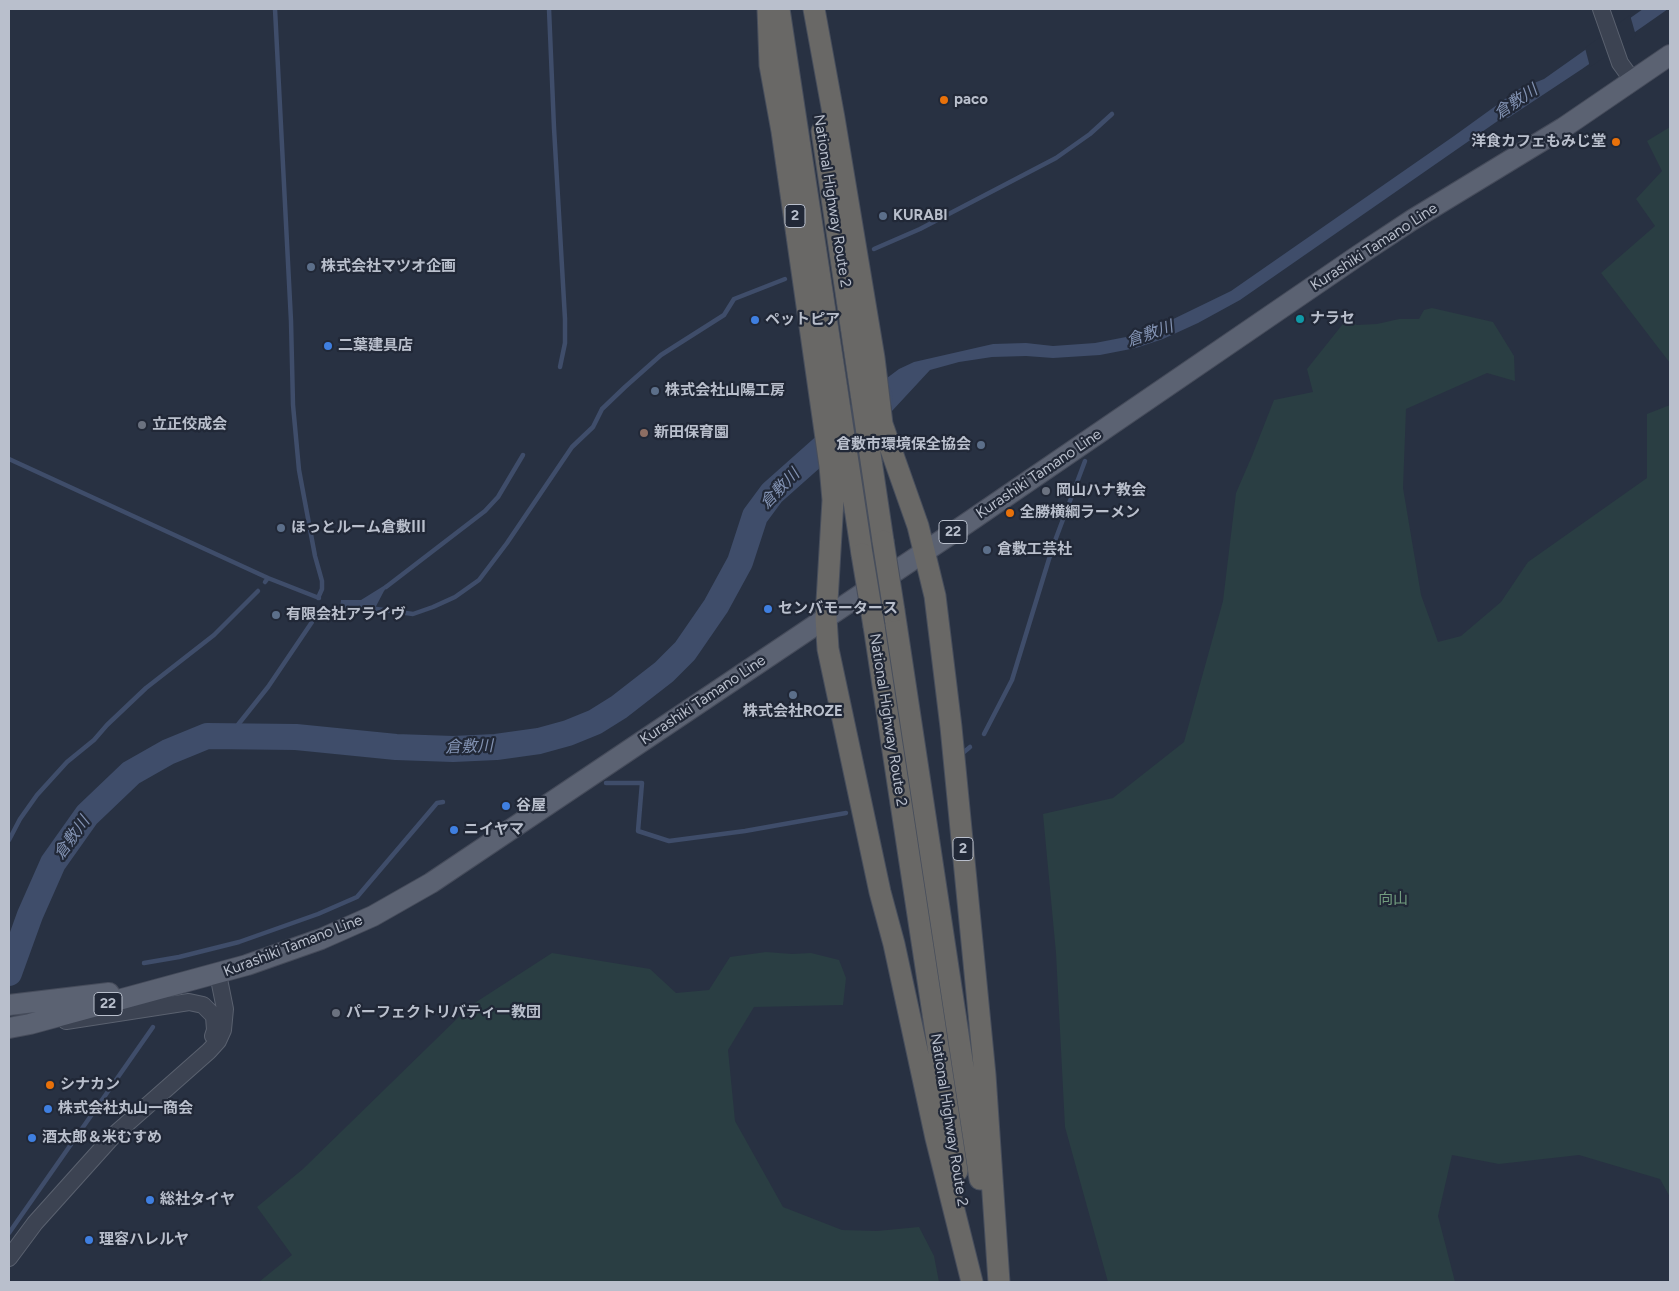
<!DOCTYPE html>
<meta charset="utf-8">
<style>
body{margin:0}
#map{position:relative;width:1679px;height:1291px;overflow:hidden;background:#283142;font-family:Figtree,sans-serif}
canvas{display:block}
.frame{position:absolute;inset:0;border:10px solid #b9bfcc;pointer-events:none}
</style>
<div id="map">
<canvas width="1679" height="1291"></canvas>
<div class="frame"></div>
</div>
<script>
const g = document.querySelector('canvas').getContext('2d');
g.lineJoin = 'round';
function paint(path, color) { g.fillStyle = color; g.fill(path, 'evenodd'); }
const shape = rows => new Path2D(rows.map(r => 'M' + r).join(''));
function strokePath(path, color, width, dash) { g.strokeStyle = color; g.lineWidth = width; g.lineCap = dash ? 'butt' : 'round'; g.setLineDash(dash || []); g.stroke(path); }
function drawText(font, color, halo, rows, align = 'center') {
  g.font = font + ' Figtree,"Noto Sans JP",sans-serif'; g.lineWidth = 4.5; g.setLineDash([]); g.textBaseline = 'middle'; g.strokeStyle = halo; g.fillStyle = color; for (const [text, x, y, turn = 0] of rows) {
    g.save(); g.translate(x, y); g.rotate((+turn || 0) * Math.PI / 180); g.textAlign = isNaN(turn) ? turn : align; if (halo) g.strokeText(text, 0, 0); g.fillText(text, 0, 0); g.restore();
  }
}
paint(shape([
 [1670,127,1670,363,1601,273,1655,226,1636,199,1662,171,1647,141],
 [1432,308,1493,322,1514,356,1515,381,1487,373,1406,409,1403,488,1421,595,1438,642,1461,636,1501,602,1528,562,1647,478,1647,414,1670,405,1670,1197,1660,1179,1579,1155,1499,1164,1452,1155,1438,1216,1455,1282,1108,1282,1065,1127,1056,953,1043,814,1113,798,1184,742,1223,601,1236,493,1252,456,1274,400,1313,392,1307,369,1346,320,1357,325,1377,324,1399,319,1419,319,1424,310],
 [766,952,792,954,811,953,839,960,846,978,843,1005,754,1007,728,1050,735,1121,783,1207,842,1230,877,1231,919,1227,934,1256,939,1282,259,1282,292,1255,257,1207,303,1169,470,1006,552,953,650,969,676,993,709,990,730,957]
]), '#2a3e43');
paint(shape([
 [1643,9,1668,9,1582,69,1508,118,1502,118,1240,300,1198,323,1163,339,1136,348,1100,355,1053,358,1026,356,992,357,959,362,930,370,892,411,887,378,899,369,914,362,993,344,1026,343,1053,346,1095,343,1126,337,1161,325,1231,291,1454,136,1519,89,1544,79],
 [390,582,390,584,384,591,373,612,340,608,341,600,361,600]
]), '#3f4d6a');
paint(shape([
 [1630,15,1636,36,1590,67,1585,48]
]), '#283142');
strokePath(shape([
 [275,9,291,321,293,405,299,470,315,556,322,581,322,589,318,598],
 [549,9,554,128,565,319,565,343,560,367],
 [874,249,920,229,1056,158,1090,134,1112,114],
 [9,459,268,578],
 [265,582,268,578,319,598],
 [386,587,485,511,498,497,523,455],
 [369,608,413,614,433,607,455,597,479,580,507,543,572,447,593,427,602,409,625,387,661,355,724,315,734,299,785,279],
 [984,734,1012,680,1053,546,1085,461],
 [229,736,268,687,312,622],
 [964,752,970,747],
 [606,783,642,783,638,831,669,841,745,831,846,813],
 [9,840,20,819,37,795,67,762,94,740,107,725,146,688,214,635,258,591],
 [144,963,179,957,239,942,318,914,357,897,437,803,443,802],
 [9,1233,153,1027]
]), '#3f4d6a', 4.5);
strokePath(shape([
 [9,973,30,915,53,863,87,815,131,773,168,752,207,736,296,737,396,747,453,749,496,747,539,741,568,733,595,722,619,707,664,672,685,651,716,606,740,562,755,516,772,493,880,397]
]), '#3f4d6a', 26);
const tertiary = shape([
 [1601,9,1620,63,1633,81],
 [66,1021,189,1002,203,1005,214,1016,215,1030,213,1036],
 [9,1258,35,1223,114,1135,209,1051,218,1041,223,1030,225,1009,218,974]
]);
const primary = shape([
 [9,1005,109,993],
 [9,1028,30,1024,247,965,321,939,373,916,431,883,957,530,1359,255,1412,220,1563,128,1670,55]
]);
const trunk = shape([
 [768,9,770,65,782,131,830,466,833,500,826,618,828,649,880,892,894,944,936,1138,972,1282],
 [779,9,862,554],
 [814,9,834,118,874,358,882,424,918,526,935,596,951,727,985,1075,999,1282],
 [822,131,883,541],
 [894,611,980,1179],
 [874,626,957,1171]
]);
strokePath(tertiary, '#5a616f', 18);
strokePath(primary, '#464c5b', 22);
strokePath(trunk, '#474e5c', 23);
strokePath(tertiary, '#3c4352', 16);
strokePath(primary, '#5b6272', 20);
strokePath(trunk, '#696866', 21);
const trunkBridge = shape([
 [883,541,894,611],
 [862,554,874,626]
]);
strokePath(trunkBridge, '#474e5c', 23, []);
strokePath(trunkBridge, '#696866', 21);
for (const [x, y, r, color] of [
 [944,100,5,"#e8710a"],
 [1616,142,5,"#e8710a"],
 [883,216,5,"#5c6f8a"],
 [311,267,5,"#5c6f8a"],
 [1300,319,5,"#0f9aa8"],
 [755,320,5,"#3f7fe0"],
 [328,346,5,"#3f7fe0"],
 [655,391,5,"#5c6f8a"],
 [142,425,5,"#6b7280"],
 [644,433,5,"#8d6e63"],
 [981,445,5,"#5c6f8a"],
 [1046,491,5,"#6b7280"],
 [1010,513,5,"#e8710a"],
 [281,528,5,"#5c6f8a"],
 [987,550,5,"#5c6f8a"],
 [768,609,5,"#3f7fe0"],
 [276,615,5,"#5c6f8a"],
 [793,695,5,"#5c6f8a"],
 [506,806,5,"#3f7fe0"],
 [454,830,5,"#3f7fe0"],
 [336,1013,5,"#6b7280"],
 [50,1085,5,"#e8710a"],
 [48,1109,5,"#3f7fe0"],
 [32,1138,5,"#3f7fe0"],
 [150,1200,5,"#3f7fe0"],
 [89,1240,5,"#3f7fe0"]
]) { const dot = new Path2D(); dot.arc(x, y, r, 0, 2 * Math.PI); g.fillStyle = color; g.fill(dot); strokePath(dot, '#212837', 2); }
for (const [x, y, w] of [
 [795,216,20],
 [953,532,28],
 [963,849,20],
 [108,1004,28]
]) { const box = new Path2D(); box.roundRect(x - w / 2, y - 11.5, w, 23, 4); g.fillStyle = '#212837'; g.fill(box); strokePath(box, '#b9bfcc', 1); }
drawText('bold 14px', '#b9bfcc', null, [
 ["2",795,216],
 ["22",953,532],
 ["2",963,849],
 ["22",108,1004]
]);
drawText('bold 15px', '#b9bfcc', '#212837', [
 ["paco",954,100],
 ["洋食カフェもみじ堂",1606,142,"right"],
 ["KURABI",893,216],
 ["株式会社マツオ企画",321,267],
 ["ナラセ",1310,319],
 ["ペットピア",765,320],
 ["二葉建具店",338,346],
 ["株式会社山陽工房",665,391],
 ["立正佼成会",152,425],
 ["新田保育園",654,433],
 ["倉敷市環境保全協会",971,445,"right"],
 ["岡山ハナ教会",1056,491],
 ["全勝横綱ラーメン",1020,513],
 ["ほっとルーム倉敷Ⅲ",291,528],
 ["倉敷工芸社",997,550],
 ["センバモータース",778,609],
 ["有限会社アライヴ",286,615],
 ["株式会社ROZE",793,712,"center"],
 ["谷屋",516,806],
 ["ニイヤマ",464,830],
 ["パーフェクトリバティー教団",346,1013],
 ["シナカン",60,1085],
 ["株式会社丸山一商会",58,1109],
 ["酒太郎＆米むすめ",42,1138],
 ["総社タイヤ",160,1200],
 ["理容ハレルヤ",99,1240]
], 'left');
drawText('15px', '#b9bfcc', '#212837', [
 ["National Highway Route 2",832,201,81],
 ["Kurashiki Tamano Line",1374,247,-33],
 ["Kurashiki Tamano Line",1039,474,-34],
 ["Kurashiki Tamano Line",703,700,-34],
 ["National Highway Route 2",888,720,81],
 ["Kurashiki Tamano Line",293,946,-21],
 ["National Highway Route 2",949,1120,81]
]);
drawText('15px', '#729c7f', '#212837', [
 ["向山",1393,900]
]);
drawText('italic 16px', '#8292b2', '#212837', [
 ["倉敷川",1516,102,-34],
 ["倉敷川",1150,334,-19],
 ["倉敷川",780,489,-46],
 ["倉敷川",469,747,-2],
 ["倉敷川",72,838,-54]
]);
</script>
